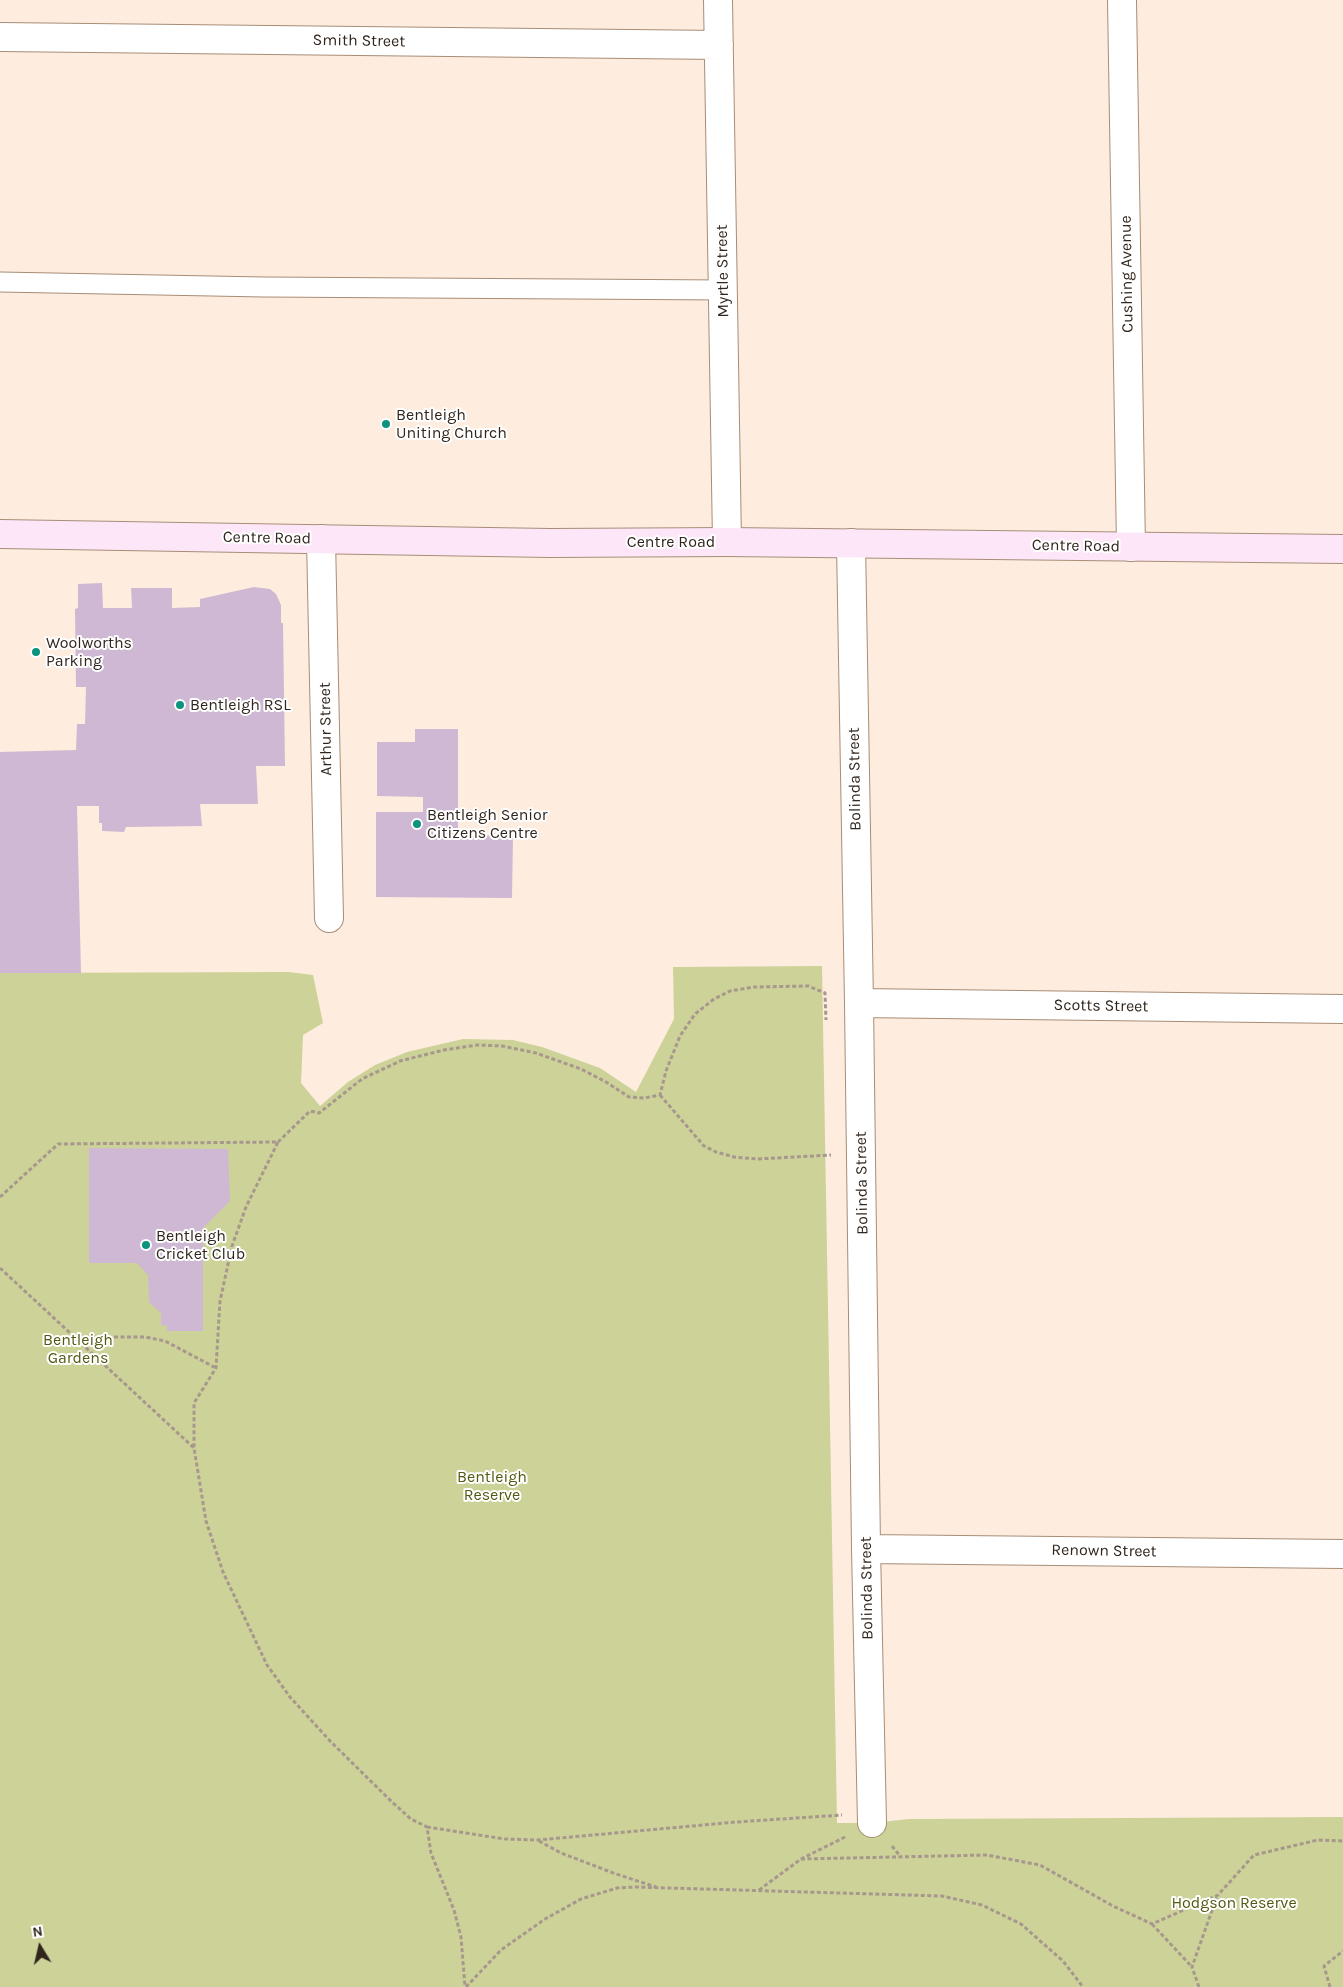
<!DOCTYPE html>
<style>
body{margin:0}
#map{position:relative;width:1343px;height:1987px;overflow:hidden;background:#feecde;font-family:Karla,sans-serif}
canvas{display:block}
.north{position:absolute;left:15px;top:1922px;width:50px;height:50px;-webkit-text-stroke:4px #fff;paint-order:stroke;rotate:351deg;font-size:14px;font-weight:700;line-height:20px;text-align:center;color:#31261e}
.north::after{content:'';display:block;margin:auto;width:18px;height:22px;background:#31261e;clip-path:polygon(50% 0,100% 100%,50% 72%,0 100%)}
</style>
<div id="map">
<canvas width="1343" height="1987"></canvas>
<div class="north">N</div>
</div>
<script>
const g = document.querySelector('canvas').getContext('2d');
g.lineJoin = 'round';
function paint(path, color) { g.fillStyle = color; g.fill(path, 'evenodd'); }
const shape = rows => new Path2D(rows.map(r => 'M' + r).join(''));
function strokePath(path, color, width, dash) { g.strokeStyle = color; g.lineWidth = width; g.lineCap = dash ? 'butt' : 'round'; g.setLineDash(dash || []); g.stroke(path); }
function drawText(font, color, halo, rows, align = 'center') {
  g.font = font + ' Karla,sans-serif'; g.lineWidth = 4; g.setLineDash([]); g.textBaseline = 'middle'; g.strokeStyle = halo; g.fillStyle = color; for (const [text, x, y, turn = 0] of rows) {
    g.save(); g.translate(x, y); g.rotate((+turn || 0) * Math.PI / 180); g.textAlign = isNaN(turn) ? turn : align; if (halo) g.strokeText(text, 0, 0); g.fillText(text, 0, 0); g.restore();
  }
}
paint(shape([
 [822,966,837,1823,872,1823,909,1819,1343,1817,1343,1987,0,1987,0,973,289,972,313,975,323,1023,303,1035,301,1083,320,1106,348,1082,375,1065,407,1052,463,1039,513,1040,542,1047,600,1068,636,1092,674,1019,673,967]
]), '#cdd298');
paint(shape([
 [102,583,103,608,132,608,131,588,172,588,172,608,200,607,200,599,254,587,270,589,276,594,281,605,281,623,283,623,285,766,256,766,258,804,200,804,202,826,126,827,124,832,102,831,102,823,99,823,99,806,77,806,81,973,0,973,0,752,76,750,77,724,85,724,86,687,76,687,75,609,78,608,78,584],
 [415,729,458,729,458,835,513,836,512,898,376,897,376,812,423,812,423,797,377,796,377,742,415,742],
 [89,1148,228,1149,230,1201,203,1228,203,1331,167,1331,167,1326,161,1325,161,1313,149,1302,148,1275,137,1263,89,1263]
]), '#ceb8d3');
const service = shape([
 [0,282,264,287,724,290]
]);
const minor = shape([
 [718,0,727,542],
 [1122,0,1131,547],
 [0,37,719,45],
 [321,539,329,918],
 [851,543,859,1003,866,1549,872,1823],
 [859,1003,1343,1009],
 [866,1549,1343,1554]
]);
const secondary = shape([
 [0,534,550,543,727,542,1343,549]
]);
strokePath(service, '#a78d77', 21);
strokePath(minor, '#a78d77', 30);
strokePath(secondary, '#a78d77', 30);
strokePath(shape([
 [660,1095,704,1146,716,1152,734,1157,757,1159,831,1155],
 [278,1142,310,1111,319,1113,362,1079,400,1061,444,1050,477,1045,502,1046,536,1053,581,1069,606,1082,629,1097,644,1098,660,1095,666,1071,680,1036,695,1014,714,999,730,991,754,987,808,986,825,993,826,1020],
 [0,1197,58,1144,278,1142,246,1207,232,1246,220,1301,216,1368,194,1403,194,1448,206,1521,223,1572,267,1665,290,1697,331,1742,392,1802,411,1819,427,1827,431,1853,454,1910,461,1937,465,1987],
 [0,1268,194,1448],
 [75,1337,145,1337,165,1341,216,1368],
 [427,1827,505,1839,538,1840,736,1822,842,1815],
 [539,1841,561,1853,616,1874,656,1887],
 [892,1846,900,1856],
 [801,1859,987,1855,1040,1865,1113,1906,1152,1924,1218,1895,1254,1855,1318,1840,1343,1841],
 [759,1890,801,1859,845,1837],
 [1152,1924,1192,1967],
 [466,1987,501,1950,545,1919,581,1899,617,1888,635,1887,942,1896,982,1905,1021,1924,1063,1961,1083,1987],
 [1199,1987,1192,1967,1217,1896],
 [1330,1987,1324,1966,1343,1951]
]), '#a7988d', 3, [4, 2.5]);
strokePath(service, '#fff', 19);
strokePath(minor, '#fff', 28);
strokePath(secondary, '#fee6f9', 28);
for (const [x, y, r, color] of [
 [386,424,5,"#0b937e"],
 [36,652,5,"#0b937e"],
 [180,705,5,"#0b937e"],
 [417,824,5,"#0b937e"],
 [146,1245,5,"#0b937e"]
]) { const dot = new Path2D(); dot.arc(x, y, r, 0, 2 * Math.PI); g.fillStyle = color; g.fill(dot); strokePath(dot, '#fff', 2); }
drawText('16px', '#31261e', '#fff', [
 ["Smith Street",359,41,1],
 ["Myrtle Street",723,271,-91],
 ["Cushing Avenue",1127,274,-91],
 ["Centre Road",267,538,1],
 ["Centre Road",671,542],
 ["Centre Road",1076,546,1],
 ["Arthur Street",326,729,-91],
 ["Bolinda Street",855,779,-91],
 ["Scotts Street",1101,1006,1],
 ["Bolinda Street",862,1183,-91],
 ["Renown Street",1104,1551,1],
 ["Bolinda Street",867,1588,-91]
]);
drawText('16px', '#31261e', '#fff', [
 ["Bentleigh",396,415],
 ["Uniting Church",396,433],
 ["Woolworths",46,643],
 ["Parking",46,661],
 ["Bentleigh RSL",190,705],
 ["Bentleigh Senior",427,815],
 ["Citizens Centre",427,833],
 ["Bentleigh",156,1236],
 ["Cricket Club",156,1254]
], 'left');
drawText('16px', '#565912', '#fff', [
 ["Bentleigh",78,1340],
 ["Gardens",78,1358],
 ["Bentleigh",492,1477],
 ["Reserve",492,1495],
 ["Hodgson Reserve",1234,1903]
]);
</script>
